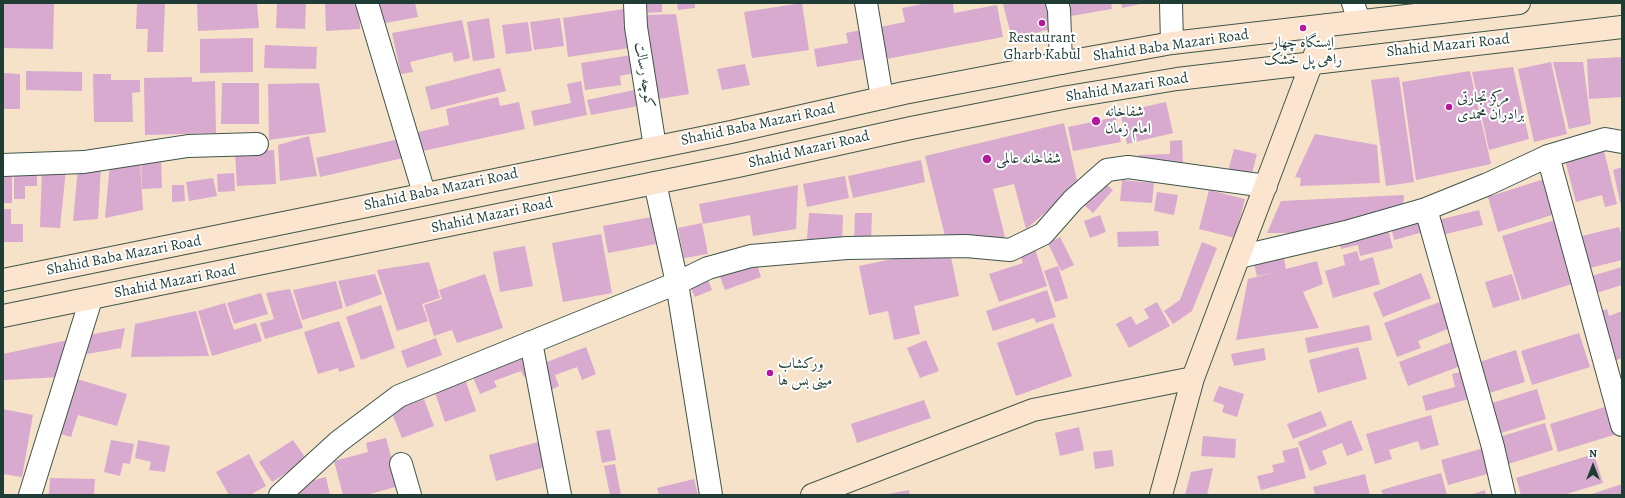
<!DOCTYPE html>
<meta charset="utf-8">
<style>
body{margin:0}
#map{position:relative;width:1625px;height:498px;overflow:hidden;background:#f5e2c8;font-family:Alegreya,serif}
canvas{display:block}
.frame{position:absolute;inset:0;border:4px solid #1f3d34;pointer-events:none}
.north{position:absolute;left:1573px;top:446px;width:40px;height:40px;-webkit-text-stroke:3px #fff;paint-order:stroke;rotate:0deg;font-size:11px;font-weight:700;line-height:16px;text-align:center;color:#1f3d34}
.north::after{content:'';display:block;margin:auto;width:14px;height:18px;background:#1f3d34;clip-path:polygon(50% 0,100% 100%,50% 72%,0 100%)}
</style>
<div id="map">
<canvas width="1625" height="498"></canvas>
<div class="frame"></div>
<div class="north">N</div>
</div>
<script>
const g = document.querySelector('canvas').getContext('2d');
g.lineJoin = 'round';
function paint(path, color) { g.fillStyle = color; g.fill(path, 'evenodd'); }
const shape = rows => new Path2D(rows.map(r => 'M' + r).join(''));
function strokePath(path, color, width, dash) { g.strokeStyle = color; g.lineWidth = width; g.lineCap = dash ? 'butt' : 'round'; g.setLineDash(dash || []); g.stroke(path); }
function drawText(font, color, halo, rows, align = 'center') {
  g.font = font + ' Alegreya,Amiri,serif'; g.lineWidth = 4; g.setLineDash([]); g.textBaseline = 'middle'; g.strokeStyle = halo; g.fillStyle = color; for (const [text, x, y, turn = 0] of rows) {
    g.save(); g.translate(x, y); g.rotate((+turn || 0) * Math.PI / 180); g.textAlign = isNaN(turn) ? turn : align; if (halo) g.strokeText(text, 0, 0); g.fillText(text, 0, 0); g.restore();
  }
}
paint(shape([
 [3,3,54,4,53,49,3,48],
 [137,3,165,3,163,52,147,52,148,29,136,29],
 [197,3,257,3,259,28,198,31],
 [277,3,306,3,305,29,276,28],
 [325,3,359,3,360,29,326,31],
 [370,3,415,3,418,17,375,25],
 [645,3,662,3,662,12,645,13],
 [677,3,695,3,695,8,678,10],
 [802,3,809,50,752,58,744,12],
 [927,3,953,3,954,13,997,5,1003,37,886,59,880,27,905,22,902,8],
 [1009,3,1053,3,1059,27,1012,39,1003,4],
 [1063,3,1111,3,1112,9,1065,17],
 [1121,3,1140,3,1140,4,1122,8],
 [624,9,629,48,568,57,563,18],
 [676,14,689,94,658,99,645,15],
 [489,18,495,58,473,61,467,22],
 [560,18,564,46,534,50,530,22],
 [462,20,470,58,454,62,452,52,410,62,413,72,401,74,392,33],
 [528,22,532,51,506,54,502,25],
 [866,29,871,58,817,67,814,49,848,43,846,33],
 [253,38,253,72,200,73,200,39],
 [265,45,317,47,316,69,264,68],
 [631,55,634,73,620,76,621,85,585,90,581,63],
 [1622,57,1622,97,1589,99,1587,59],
 [1551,62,1567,134,1534,142,1518,69],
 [1553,62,1583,62,1591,124,1569,129],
 [745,64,750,85,722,90,717,69],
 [1513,67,1529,139,1489,150,1472,72],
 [500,68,506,91,431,110,425,87],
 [26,71,82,72,82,91,26,90],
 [1470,71,1491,164,1416,180,1402,82],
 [3,73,20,74,20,109,3,109],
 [93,74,111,74,111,80,140,80,140,92,132,93,133,122,94,122],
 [192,77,192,82,215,81,216,133,145,135,144,78],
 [1399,77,1414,182,1386,186,1371,80],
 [581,81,587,115,534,126,531,111,571,103,567,84],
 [222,83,259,83,259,124,221,124],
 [319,83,326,132,269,140,268,84],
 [634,90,638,106,591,115,587,100],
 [498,97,500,106,519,102,525,129,418,152,414,133,449,125,446,109],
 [1166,102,1173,133,1127,144,1120,112],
 [1116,117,1121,142,1073,151,1068,127],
 [1064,123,1078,185,1026,229,1014,184,993,189,1005,237,946,240,925,156],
 [1315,134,1377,145,1380,183,1300,186,1301,178,1295,177],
 [309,136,317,176,280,181,278,145],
 [399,139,403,158,320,177,316,158],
 [1182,140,1183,164,1139,165,1139,155,1170,154,1170,141],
 [1234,149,1257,154,1251,177,1228,171],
 [274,150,276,184,237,186,235,152],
 [1604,151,1617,204,1605,207,1602,195,1576,202,1565,160],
 [161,158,162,188,142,189,141,159],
 [140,160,143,210,105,218,110,163],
 [921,160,925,182,853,198,848,176],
 [101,166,98,219,73,221,78,168],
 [1622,167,1622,206,1621,206,1613,170],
 [42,168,66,169,60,228,40,227],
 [3,170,12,170,12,203,3,203],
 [14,170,37,170,37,186,25,186,25,199,14,199],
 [234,173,235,191,218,192,217,174],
 [845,176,849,198,807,207,803,184],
 [213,178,217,196,189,201,186,182],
 [1100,179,1113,190,1093,213,1081,202],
 [1544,179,1555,214,1498,232,1488,197],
 [1122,180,1154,183,1152,203,1120,201],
 [172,185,184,185,185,201,172,202],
 [798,185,796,229,753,236,750,215,703,224,699,204],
 [1209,190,1245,199,1235,238,1199,229],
 [1157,192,1178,195,1174,215,1154,211],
 [1404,195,1403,209,1295,233,1267,233,1281,201],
 [3,209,11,209,11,224,23,224,23,242,3,242],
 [1479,210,1483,225,1438,236,1434,221],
 [809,213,843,215,842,241,807,239],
 [855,213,872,213,871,240,854,239],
 [1422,214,1427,231,1394,240,1390,223],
 [1100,215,1106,232,1090,238,1084,221],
 [651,217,656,244,608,253,603,226],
 [1555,220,1575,283,1522,300,1502,236],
 [702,223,708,254,684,258,678,228],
 [1387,225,1393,248,1360,256,1358,245,1341,249,1338,237],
 [1619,227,1622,237,1622,260,1582,270,1574,238],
 [1158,231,1159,246,1118,247,1117,232],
 [601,234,612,293,563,302,552,243],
 [1060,237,1074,265,1061,271,1048,243],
 [1202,242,1217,248,1192,311,1173,324,1164,311,1180,300],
 [525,246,533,286,500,292,493,252],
 [949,247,959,296,914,306,920,334,894,340,888,311,869,315,859,266],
 [1035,249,1047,286,999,302,989,274,1023,263,1020,254],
 [1357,251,1360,261,1373,257,1380,284,1333,298,1325,271,1345,265,1343,255],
 [1283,253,1286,269,1317,261,1323,284,1303,292,1319,328,1236,340,1248,279,1272,273,1257,276,1253,260],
 [756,261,761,277,725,290,719,274],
 [429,262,440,298,422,304,428,321,397,331,377,270],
 [1058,266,1068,298,1055,302,1044,271],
 [1622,267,1622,285,1590,295,1585,278],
 [705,272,712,290,695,297,687,280],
 [1421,273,1431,298,1383,317,1373,293],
 [375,274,382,294,346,307,338,281],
 [485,274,503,328,457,343,452,330,434,336,424,305,442,299,439,290],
 [1512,274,1520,300,1493,308,1485,282],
 [336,281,343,308,302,320,293,290],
 [290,289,303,328,265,339,260,323,274,319,266,293],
 [1047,290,1056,317,1036,323,1034,318,993,331,986,311],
 [261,293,268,314,234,324,227,303],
 [1445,300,1455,326,1418,341,1421,348,1397,357,1384,323],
 [1157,302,1170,326,1129,348,1116,324,1131,316,1136,325,1149,318,1144,309],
 [225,303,234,330,256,323,262,341,212,356,198,311],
 [381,305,395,348,361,360,346,317],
 [1607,309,1609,316,1622,311,1622,358,1611,362,1594,313],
 [196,311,209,356,131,357,135,324],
 [339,321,355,367,339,372,338,368,318,374,304,332],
 [1053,323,1072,376,1016,396,997,343],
 [1369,325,1372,340,1308,353,1305,338],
 [125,328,121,348,87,354,89,335],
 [1579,333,1590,367,1532,385,1521,351],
 [436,338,442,355,407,368,401,351],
 [73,339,60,377,3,380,3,354],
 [926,340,939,371,920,378,907,348],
 [1454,341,1463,365,1408,386,1399,362],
 [586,347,596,374,582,380,577,367,555,375,559,386,549,391,539,365],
 [1358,347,1367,379,1318,393,1309,360],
 [1264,348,1266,360,1234,366,1231,354],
 [1516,350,1525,382,1486,394,1476,363],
 [530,355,533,374,524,377,521,371,494,381,497,387,480,394,472,375],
 [1468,370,1476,397,1426,411,1422,396,1455,387,1452,374],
 [464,376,476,411,445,422,433,387],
 [77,379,127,394,117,426,78,415,71,437,61,434],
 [1219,386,1244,394,1237,417,1222,412,1224,405,1213,401],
 [1537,389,1546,419,1501,433,1492,403],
 [424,399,434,426,402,438,391,411],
 [924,400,931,418,857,443,851,424],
 [1608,406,1617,434,1558,452,1550,424],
 [3,409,33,415,22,477,3,474],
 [1321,411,1327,426,1293,439,1287,424],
 [1431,415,1439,445,1421,450,1418,441,1389,450,1392,459,1375,464,1366,434],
 [1351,420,1363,450,1347,456,1342,443,1322,451,1327,464,1310,471,1298,442],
 [1545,423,1553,450,1505,465,1496,438],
 [1079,427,1084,450,1060,456,1055,433],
 [610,429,616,460,602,463,596,431],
 [1203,436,1236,439,1235,458,1201,456],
 [386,438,399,486,366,495,343,495,334,461,368,452,366,443],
 [111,440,134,444,130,464,123,463,120,476,104,472],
 [138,440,170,446,165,472,149,470,151,462,135,458],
 [293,440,307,460,272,482,259,462],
 [542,441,549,466,496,481,489,455],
 [1298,447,1306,478,1261,490,1257,476,1274,472,1272,465,1285,462,1282,451],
 [1484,448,1491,473,1448,485,1441,460],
 [1112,450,1114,466,1095,469,1093,452],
 [249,454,266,486,250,495,229,495,216,472],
 [1594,454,1603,483,1563,495,1521,495,1516,478],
 [615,464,621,495,610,495,604,466],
 [1213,468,1207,495,1185,495,1191,472],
 [1441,473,1447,495,1383,495,1381,490],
 [1365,474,1370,495,1315,495,1313,487],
 [326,477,330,495,295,495,310,481],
 [50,478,95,479,94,495,49,495],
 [694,479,698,495,659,495,657,488],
 [1622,484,1622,495,1589,495],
 [909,490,910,495,888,495,888,494],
 [1485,490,1486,495,1470,495]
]), '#d9aacf');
const street = shape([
 [367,3,424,193],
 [635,3,636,27,655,147],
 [866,3,882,98],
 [1057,3,1059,10,1061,63],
 [1171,3,1172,43],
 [1353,3,1359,21],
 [1548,156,1622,425],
 [3,165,84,162,188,146,257,144],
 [655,183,677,283,711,495],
 [1426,209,1493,447,1504,495],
 [1239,257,1346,232,1426,209,1488,184,1548,156,1605,139,1622,142],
 [531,342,560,495],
 [401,464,410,495],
 [30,495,91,299],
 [280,495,338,442,399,396,677,283,708,268,751,256,847,248,966,246,1010,250,1043,234,1073,200,1107,170,1128,167,1266,186]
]);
const secondary = shape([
 [3,280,731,132,904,93,1061,63,1172,43,1519,3],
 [3,316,738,166,911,128,1068,97,1177,79,1622,27],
 [812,495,1033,410,1193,378],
 [1161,495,1193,378,1326,25]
]);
strokePath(street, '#3f564a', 24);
strokePath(secondary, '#3f564a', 24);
strokePath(street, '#fff', 22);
strokePath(secondary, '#fce5cf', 22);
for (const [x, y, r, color] of [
 [1042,23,4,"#b5179e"],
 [1303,28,4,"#b5179e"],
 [1449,107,4,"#b5179e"],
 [1096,121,5,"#b5179e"],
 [987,159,5,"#b5179e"],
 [770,373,4,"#b5179e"]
]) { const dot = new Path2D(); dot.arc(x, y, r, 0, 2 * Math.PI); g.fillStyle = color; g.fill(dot); strokePath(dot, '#fff', 1.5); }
drawText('15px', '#1f3d34', '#fff', [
 ["Restaurant",1042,38,"center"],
 ["Gharb Kabul",1042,55,"center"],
 ["ایستگاه چهار",1303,43,"center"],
 ["راهی پل خشک",1303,60,"center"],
 ["مرکز تجارتی",1457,98],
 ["برادران محمدی",1457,115],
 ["شفاخانه",1105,112],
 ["امام زمان",1105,129],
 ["شفاخانه عالمی",996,159],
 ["ورکشاب",778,364],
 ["مینی بس ها",778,381]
], 'left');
drawText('15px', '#1f3d34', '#fff', [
 ["Shahid Baba Mazari Road",1171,46,-8],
 ["Shahid Mazari Road",1448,46,-6],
 ["کوچه رسالت",644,75,81],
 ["Shahid Mazari Road",1127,88,-9],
 ["Shahid Baba Mazari Road",758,125,-12],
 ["Shahid Mazari Road",809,150,-13],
 ["Shahid Baba Mazari Road",441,190,-12],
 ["Shahid Mazari Road",492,216,-12],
 ["Shahid Baba Mazari Road",124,256,-11],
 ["Shahid Mazari Road",175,282,-11]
]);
</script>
